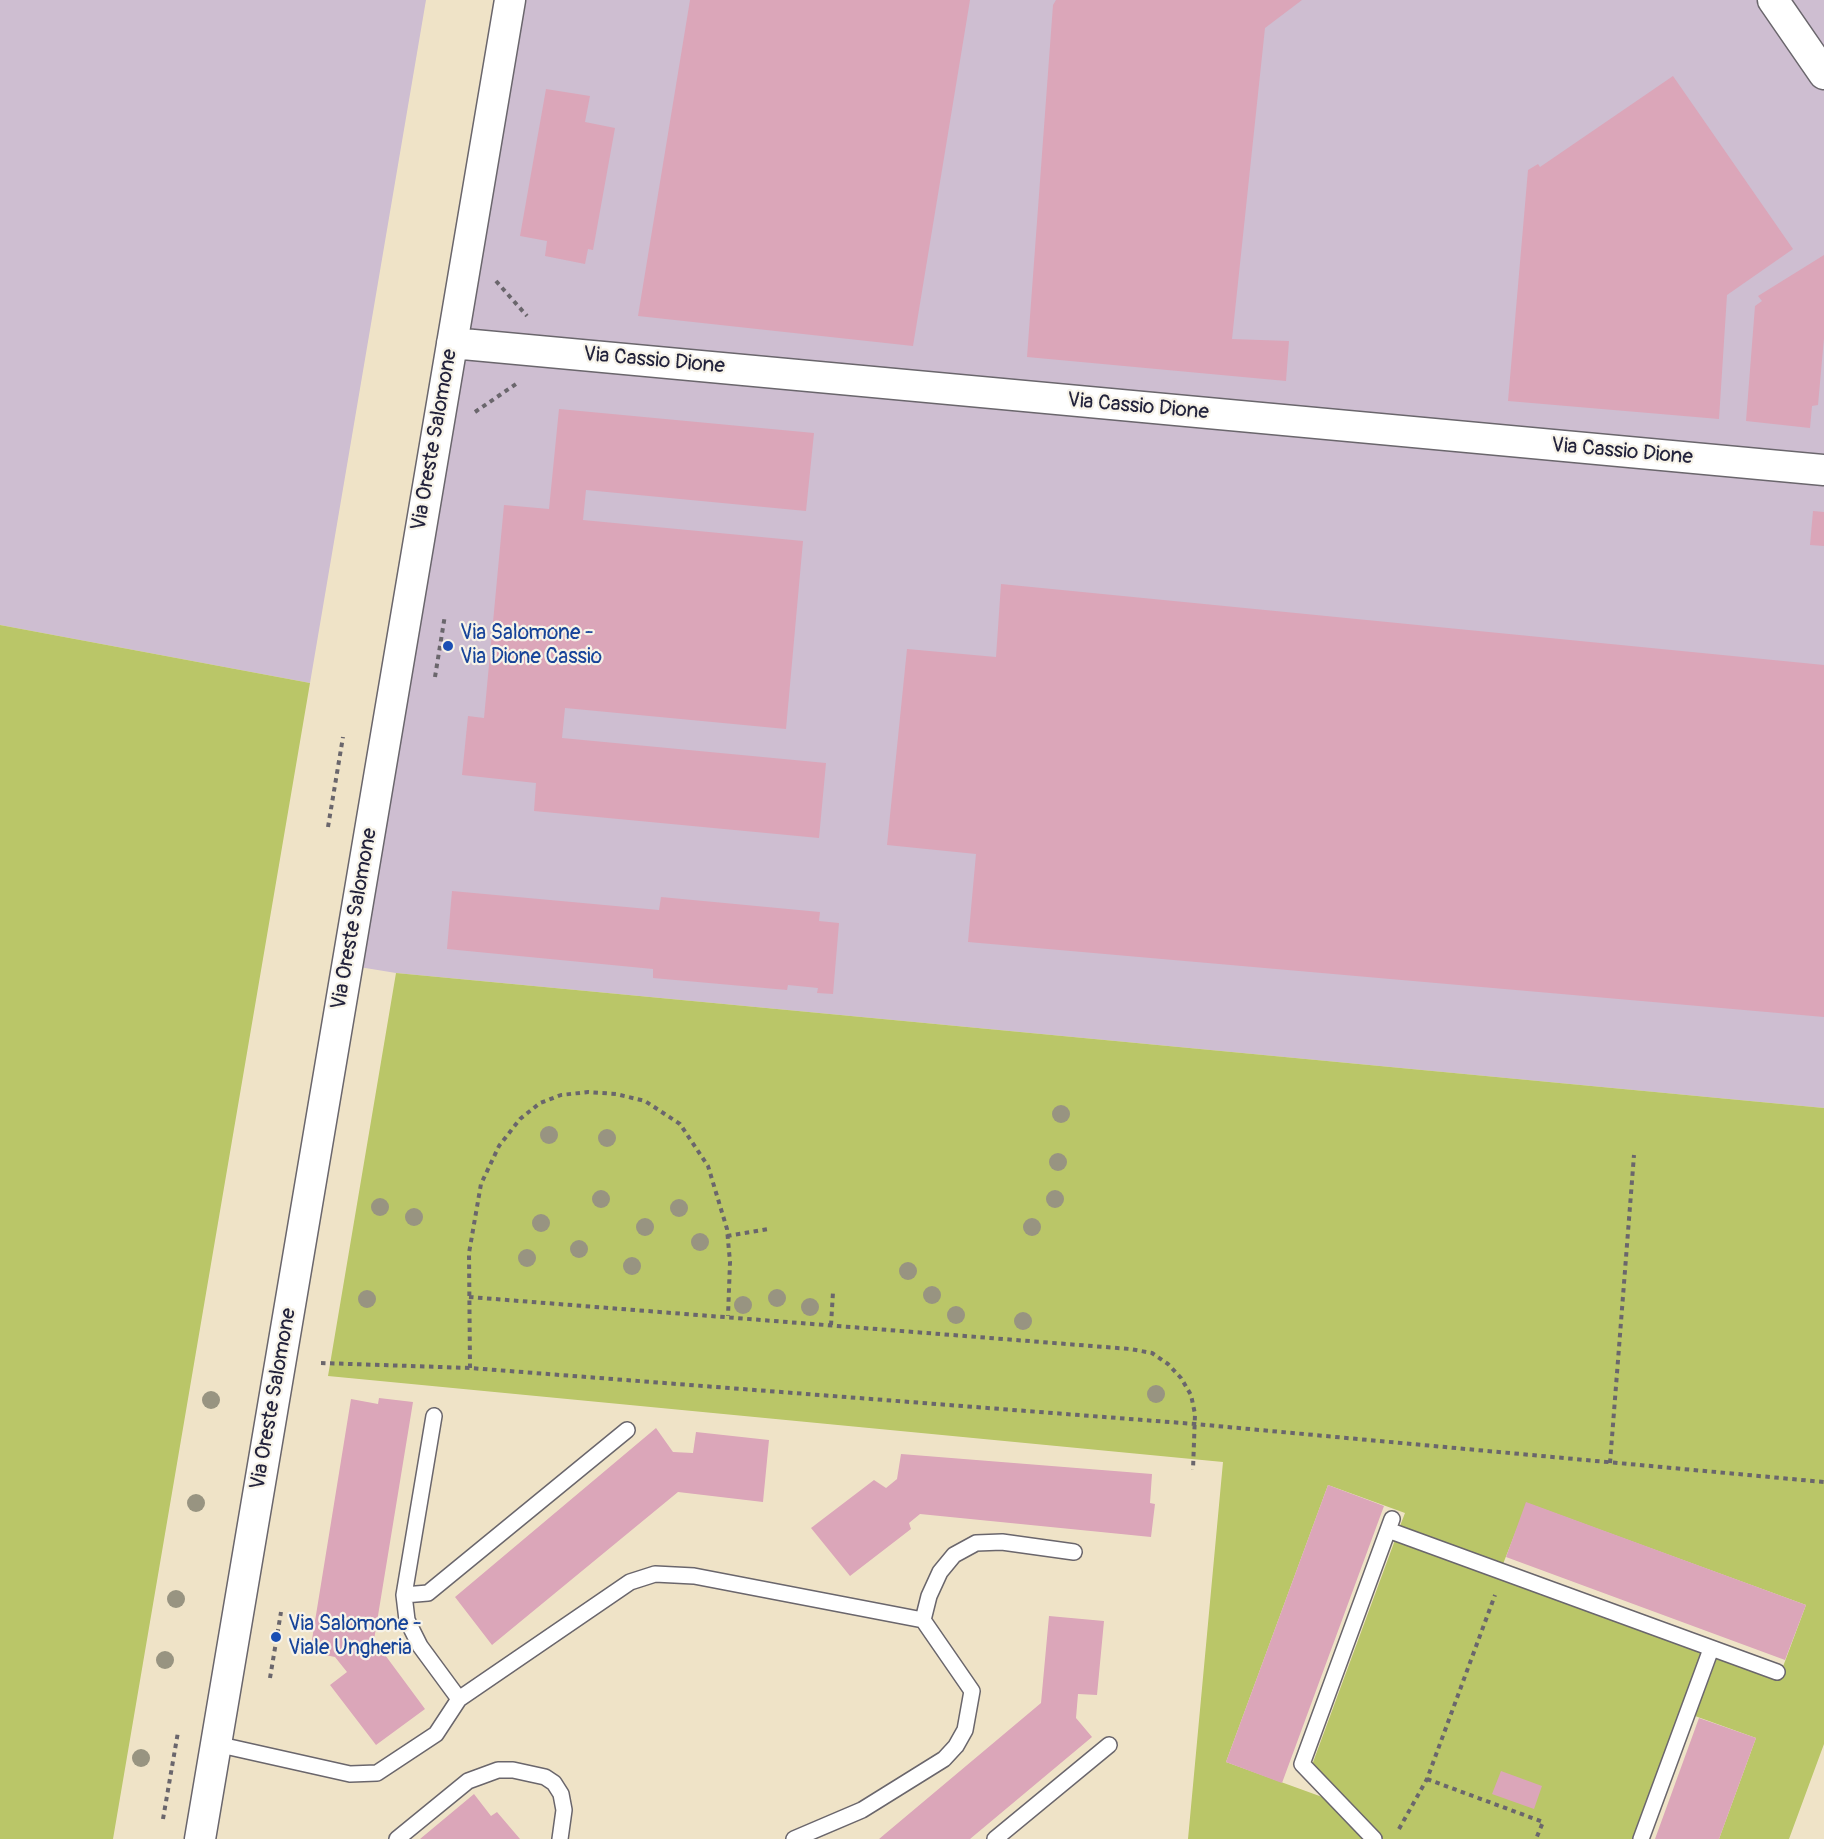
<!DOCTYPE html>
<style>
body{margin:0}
canvas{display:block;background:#efe3c7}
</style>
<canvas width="1824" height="1839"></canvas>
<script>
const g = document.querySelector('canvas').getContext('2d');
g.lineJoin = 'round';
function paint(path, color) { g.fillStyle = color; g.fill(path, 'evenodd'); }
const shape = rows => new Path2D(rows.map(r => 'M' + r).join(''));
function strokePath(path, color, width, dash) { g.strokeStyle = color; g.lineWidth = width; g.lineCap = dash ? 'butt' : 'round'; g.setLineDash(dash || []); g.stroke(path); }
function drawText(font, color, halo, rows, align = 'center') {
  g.font = font + ' Pangolin,sans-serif'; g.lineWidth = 4.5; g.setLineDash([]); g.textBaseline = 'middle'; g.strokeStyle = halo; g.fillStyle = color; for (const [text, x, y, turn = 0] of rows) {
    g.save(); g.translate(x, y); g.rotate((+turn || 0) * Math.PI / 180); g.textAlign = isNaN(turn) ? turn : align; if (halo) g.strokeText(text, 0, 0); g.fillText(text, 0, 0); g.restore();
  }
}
paint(shape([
 [0,0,426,0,310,683,0,625],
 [510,0,1824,0,1824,1108,396,973,347,965]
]), '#cebed1');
paint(shape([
 [0,625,310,683,113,1839,0,1839],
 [396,973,1824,1108,1824,1744,1789,1839,1719,1839,1756,1738,1695,1716,1717,1658,1778,1680,1806,1605,1527,1503,1503,1564,1400,1526,1405,1513,1328,1485,1226,1762,1325,1798,1363,1839,1188,1839,1223,1462,328,1376],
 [1395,1540,1701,1653,1632,1839,1383,1839,1312,1765]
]), '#bac668');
paint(shape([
 [690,0,970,0,913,346,638,316],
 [1056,0,1302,0,1265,28,1232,339,1289,341,1286,381,1027,357,1053,5],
 [1673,76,1793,249,1727,295,1719,419,1508,401,1528,170,1538,164,1540,167],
 [546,89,590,96,585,122,615,128,593,250,588,249,585,264,545,256,547,241,520,236],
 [1824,255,1824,338,1818,405,1812,406,1810,428,1746,421,1755,306,1762,301,1758,296],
 [559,409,814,433,806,511,586,490,583,520,803,541,786,729,565,708,562,738,826,763,819,838,534,811,536,783,462,775,468,716,484,718,504,505,549,509],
 [1813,511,1824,512,1824,546,1810,545],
 [1001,584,1824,665,1824,1017,968,942,976,854,887,845,907,649,996,657],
 [452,891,659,910,661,897,820,912,819,921,839,923,833,994,817,993,818,988,788,985,787,990,653,978,653,969,447,949],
 [379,1398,413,1402,374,1640,425,1709,376,1745,330,1685,347,1672,335,1657,310,1652,351,1399,378,1404],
 [656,1428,673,1452,693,1453,696,1432,769,1440,763,1502,678,1492,492,1645,455,1597],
 [901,1454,1152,1474,1150,1503,1155,1504,1151,1537,920,1514,909,1523,911,1529,850,1576,811,1528,874,1480,886,1488,897,1479],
 [1328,1485,1384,1506,1282,1783,1226,1762],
 [1526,1502,1806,1605,1785,1660,1506,1557],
 [1049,1616,1104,1621,1097,1695,1078,1694,1076,1718,1092,1737,970,1839,879,1839,1041,1703],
 [1699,1718,1756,1738,1719,1839,1655,1839],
 [1501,1771,1542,1786,1534,1809,1492,1794],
 [474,1794,491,1816,497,1812,520,1839,420,1839]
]), '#dba6b9');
const lane = shape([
 [434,1416,404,1595,407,1620,420,1646,459,1699],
 [1388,1530,1777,1672],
 [404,1595,428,1593,627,1430],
 [216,1744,350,1774,377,1773,436,1734,459,1699,630,1582,655,1574,694,1576,923,1620],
 [397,1839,468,1781,498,1770,513,1770,545,1777,554,1783,561,1794,564,1810,560,1839],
 [794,1839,862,1810,944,1759,956,1746,965,1730,972,1691,923,1620,929,1596,940,1572,954,1555,976,1543,1002,1542,1074,1552],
 [995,1839,1109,1745],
 [1374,1839,1302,1764,1392,1519],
 [1641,1839,1711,1649]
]);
const street = shape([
 [1773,0,1824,74],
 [452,343,1824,470],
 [200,1839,510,0]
]);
strokePath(lane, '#6a666c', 18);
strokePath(street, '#6a666c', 33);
strokePath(shape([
 [496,281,527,316],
 [475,412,516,384],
 [435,677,445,615],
 [328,827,343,737],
 [727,1236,768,1229],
 [469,1297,1130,1349,1152,1353,1168,1364,1181,1378,1191,1395,1195,1414,1193,1470],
 [831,1325,833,1292],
 [321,1363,470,1368,1195,1424,1824,1482],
 [470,1368,469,1253,481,1184,499,1146,520,1119,540,1103,561,1095,588,1092,616,1094,645,1101,680,1124,708,1166,727,1229,730,1262,728,1316],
 [1610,1463,1634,1155],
 [270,1678,281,1612],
 [1427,1779,1543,1822,1536,1839],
 [163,1819,178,1732],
 [1399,1829,1427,1779,1495,1595]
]), '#6a666c', 4, [4.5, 4.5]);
strokePath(lane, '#fff', 15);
strokePath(street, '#fff', 30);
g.fillStyle = '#989481';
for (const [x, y] of [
 [1061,1114],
 [549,1135],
 [607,1138],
 [1058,1162],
 [601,1199],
 [1055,1199],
 [380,1207],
 [679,1208],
 [414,1217],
 [541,1223],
 [645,1227],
 [1032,1227],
 [700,1242],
 [579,1249],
 [527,1258],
 [632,1266],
 [908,1271],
 [932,1295],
 [777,1298],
 [367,1299],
 [743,1305],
 [810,1307],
 [956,1315],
 [1023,1321],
 [1156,1394],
 [211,1400],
 [196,1503],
 [176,1599],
 [165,1660],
 [141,1758]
]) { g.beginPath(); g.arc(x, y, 9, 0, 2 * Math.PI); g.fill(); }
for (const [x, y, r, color] of [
 [448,646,6,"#1a4fb4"],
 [276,1637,6,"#1a4fb4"]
]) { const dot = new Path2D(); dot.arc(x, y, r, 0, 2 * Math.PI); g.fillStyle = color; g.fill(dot); strokePath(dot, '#f7f3e8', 2); }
drawText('21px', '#22223b', '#f7f3e8', [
 ["Via Cassio Dione",654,361,5],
 ["Via Cassio Dione",1138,407,5],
 ["Via Oreste Salomone",435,440,-80],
 ["Via Cassio Dione",1622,452,5],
 ["Via Oreste Salomone",355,919,-80],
 ["Via Oreste Salomone",274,1399,-80]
]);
drawText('21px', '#164399', '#f7f3e8', [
 ["Via Salomone -",460,634],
 ["Via Dione Cassio",460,658],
 ["Via Salomone -",288,1625],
 ["Viale Ungheria",288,1649]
], 'left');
</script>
